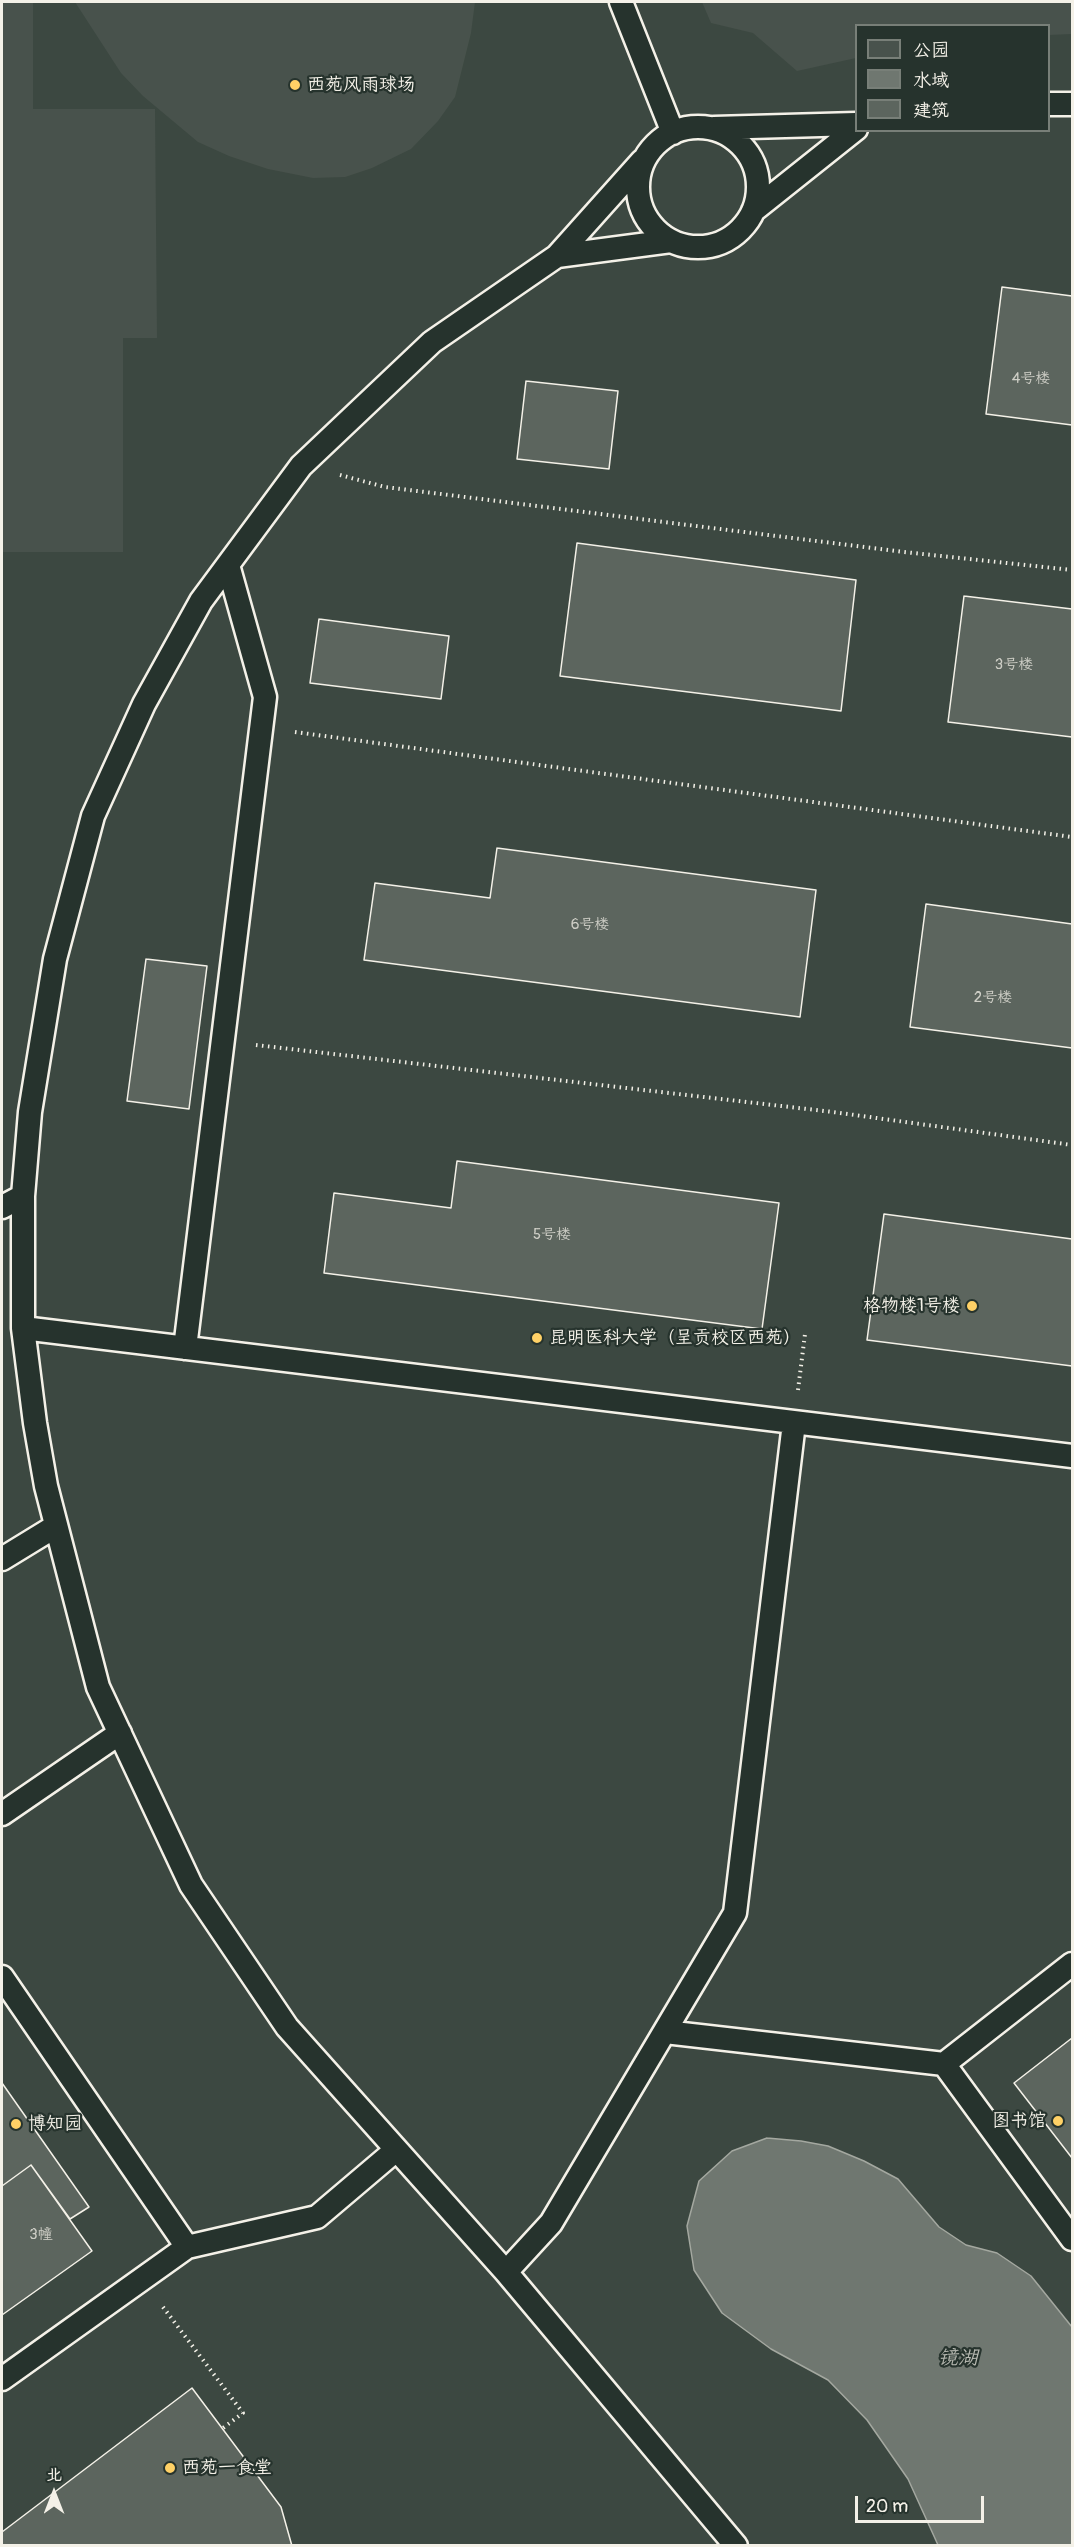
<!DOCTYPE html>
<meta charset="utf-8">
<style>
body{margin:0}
#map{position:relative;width:1074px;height:2547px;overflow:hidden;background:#2e3b34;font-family:Pangolin,"LXGW WenKai TC",sans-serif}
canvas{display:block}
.frame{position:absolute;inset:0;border:3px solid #f4f1e8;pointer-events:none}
.legend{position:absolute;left:855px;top:24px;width:195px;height:108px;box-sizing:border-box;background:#26332d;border:2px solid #787f78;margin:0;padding:8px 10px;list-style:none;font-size:18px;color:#f4f1e8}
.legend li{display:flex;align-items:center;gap:12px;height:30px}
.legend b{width:30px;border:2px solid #787f78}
.north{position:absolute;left:24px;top:2463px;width:60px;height:60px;-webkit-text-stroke:4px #26332d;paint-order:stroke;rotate:0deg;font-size:16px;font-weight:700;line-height:24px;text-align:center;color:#f4f1e8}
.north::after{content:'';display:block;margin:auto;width:21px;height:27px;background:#f4f1e8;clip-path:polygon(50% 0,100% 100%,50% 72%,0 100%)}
.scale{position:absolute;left:855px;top:2496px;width:129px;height:27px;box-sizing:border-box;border:3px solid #f4f1e8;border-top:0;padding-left:8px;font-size:18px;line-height:21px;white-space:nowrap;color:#f4f1e8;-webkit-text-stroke:4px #26332d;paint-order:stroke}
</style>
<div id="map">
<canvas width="1074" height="2547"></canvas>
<div class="frame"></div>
<ul class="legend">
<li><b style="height:16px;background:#48524c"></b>公园</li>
<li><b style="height:16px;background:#6f7770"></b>水域</li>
<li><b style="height:16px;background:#5c655e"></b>建筑</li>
</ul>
<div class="north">北</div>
<div class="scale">20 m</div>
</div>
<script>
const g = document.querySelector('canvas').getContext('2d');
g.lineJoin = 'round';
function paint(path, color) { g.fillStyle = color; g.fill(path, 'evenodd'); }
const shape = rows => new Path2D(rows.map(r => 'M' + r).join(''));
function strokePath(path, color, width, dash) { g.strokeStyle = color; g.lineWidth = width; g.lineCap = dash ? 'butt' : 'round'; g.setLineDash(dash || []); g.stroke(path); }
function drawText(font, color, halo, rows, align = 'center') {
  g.font = font + ' Pangolin,"LXGW WenKai TC",sans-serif'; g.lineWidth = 4.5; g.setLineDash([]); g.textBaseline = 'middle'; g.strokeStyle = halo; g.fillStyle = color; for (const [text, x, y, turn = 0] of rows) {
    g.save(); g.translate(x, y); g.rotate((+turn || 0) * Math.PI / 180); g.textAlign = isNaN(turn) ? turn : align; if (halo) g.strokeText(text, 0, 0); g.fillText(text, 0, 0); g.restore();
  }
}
paint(shape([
 [2,2,1072,2,1072,2545,2,2545],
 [856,26,1048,26,1048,130,856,130]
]), '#3c4841');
paint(shape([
 [2,2,33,2,33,109,155,109,157,338,123,338,123,552,2,552],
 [75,2,475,2,471,33,455,97,438,121,411,149,372,168,345,177,313,178,268,169,229,156,198,142,143,96,121,73],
 [702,2,1072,2,1072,34,1049,35,1048,26,856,26,856,58,797,71,753,33,711,23]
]), '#48524c');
const water = shape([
 [767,2138,801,2141,828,2146,864,2161,898,2179,939,2227,966,2245,997,2253,1031,2276,1072,2327,1072,2545,938,2545,908,2479,867,2420,828,2380,771,2349,722,2313,694,2270,687,2226,699,2181,732,2151,767,2138]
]);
paint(water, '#6f7770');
strokePath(water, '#a4a8a0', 1.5);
const building = shape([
 [1002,287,1072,296,1072,425,986,414,1002,287],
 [526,381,618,391,609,469,517,459,526,381],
 [577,543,856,580,841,711,560,676,577,543],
 [964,596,1072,609,1072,737,948,722,964,596],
 [319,619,449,636,441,699,310,683,319,619],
 [497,848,816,890,800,1017,364,960,375,883,490,898,497,848],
 [926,904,1072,924,1072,1048,910,1027,926,904],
 [146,959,207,966,189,1109,127,1101,146,959],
 [457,1161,779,1203,762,1329,324,1273,334,1193,451,1208,457,1161],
 [884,1214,1072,1239,1072,1366,867,1340,884,1214],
 [1072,2038,1072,2158,1014,2083,1072,2038],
 [2,2083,89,2207,70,2219,31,2165,2,2186,2,2083],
 [31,2165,92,2251,2,2315,2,2186,31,2165],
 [192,2388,281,2507,292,2546,2,2546,2,2532,192,2388]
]);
paint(building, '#5c655e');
strokePath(building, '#f4f1e8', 1.5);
const lane = shape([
 [621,2,673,133],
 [1048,104,1072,104],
 '638 187a60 60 0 1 1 120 0a60 60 0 1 1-120 0Z',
 [714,128,856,124],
 [642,161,557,256,671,241],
 [753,211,856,129],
 [557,256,432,342,301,466,201,601,144,704,93,816,55,959,30,1112,23,1196,23,1328,35,1423,46,1486,98,1687,191,1885,287,2027,506,2272,736,2546],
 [2,1207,23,1196],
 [23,1328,1072,1456],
 [185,1348,265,697,228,565],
 [2,1559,56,1526],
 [2,1814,120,1733],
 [2,1977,187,2247],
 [665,2032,944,2064,1072,2239],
 [944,2064,1072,1964],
 [506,2272,551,2223,735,1913,794,1423],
 [2,2379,187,2247,317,2217,396,2150]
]);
strokePath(lane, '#f4f1e8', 27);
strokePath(shape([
 [340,475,385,487,904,552,1072,570],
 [295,732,1072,837],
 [256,1045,833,1112,1072,1145],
 [798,1390,805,1334],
 [163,2307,243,2413,223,2428]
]), '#f4f1e8', 4, [1.5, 4.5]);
strokePath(lane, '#26332d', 22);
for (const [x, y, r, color] of [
 [295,85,6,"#ffd166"],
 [972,1306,6,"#ffd166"],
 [537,1338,6,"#ffd166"],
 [1058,2121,6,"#ffd166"],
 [16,2124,6,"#ffd166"],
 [170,2468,6,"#ffd166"]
]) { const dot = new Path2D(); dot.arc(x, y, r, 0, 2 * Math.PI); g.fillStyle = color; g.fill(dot); strokePath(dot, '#26332d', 2); }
drawText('15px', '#cecec6', null, [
 ["4号楼",1031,379],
 ["3号楼",1014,665],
 ["6号楼",590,925],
 ["2号楼",993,998],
 ["5号楼",552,1235],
 ["3幢",41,2235]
]);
drawText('18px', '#f4f1e8', '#26332d', [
 ["西苑风雨球场",307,85],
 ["格物楼1号楼",960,1306,"right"],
 ["昆明医科大学（呈贡校区西苑）",549,1338],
 ["图书馆",1046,2121,"right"],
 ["博知园",28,2124],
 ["西苑一食堂",182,2468]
], 'left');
drawText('italic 20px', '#b8bab2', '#26332d', [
 ["镜湖",958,2359]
]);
</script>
